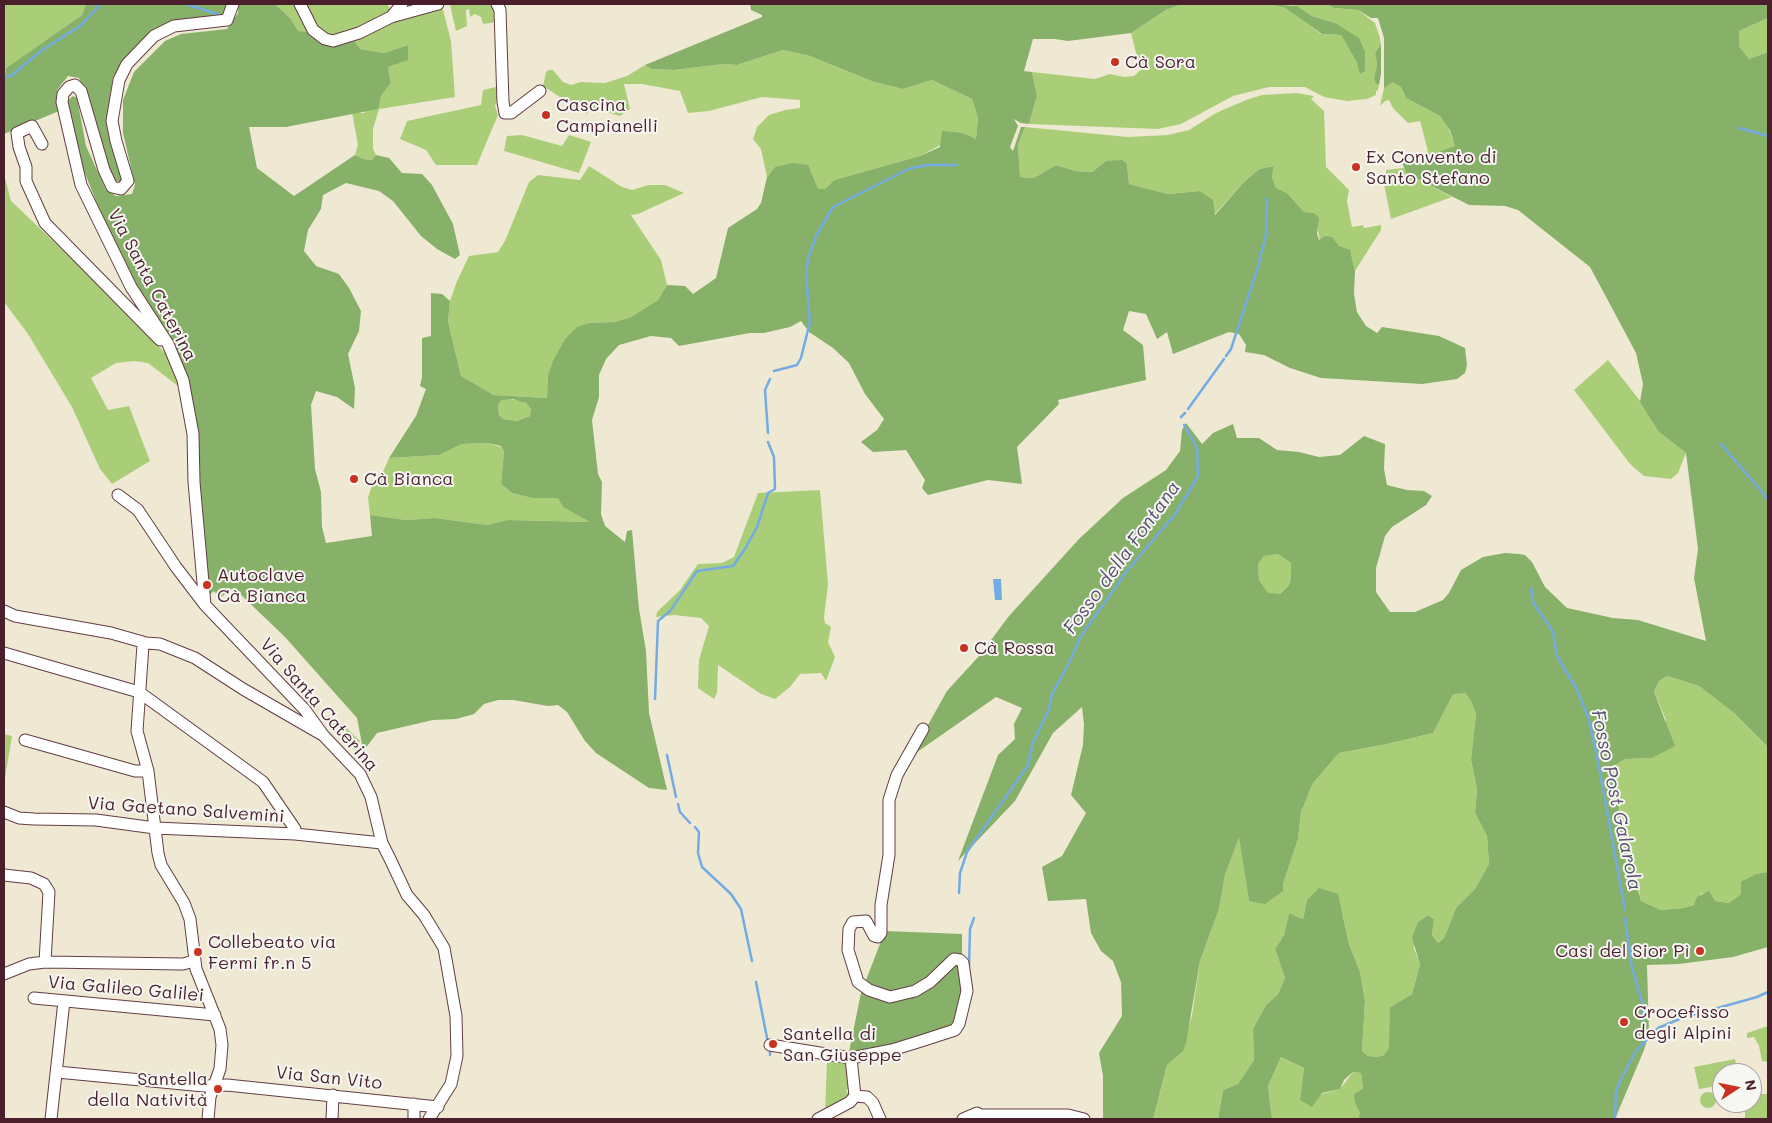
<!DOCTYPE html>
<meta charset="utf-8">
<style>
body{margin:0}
#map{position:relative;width:1772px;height:1123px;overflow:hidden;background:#efe9d4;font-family:Mali,sans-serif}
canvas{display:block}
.frame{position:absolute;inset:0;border:5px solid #4a1f2b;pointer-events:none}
.north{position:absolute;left:1712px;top:1063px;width:50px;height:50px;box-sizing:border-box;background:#f6f6f2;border:1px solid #b1a0a2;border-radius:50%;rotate:79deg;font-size:14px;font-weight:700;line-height:20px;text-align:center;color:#4a1f2b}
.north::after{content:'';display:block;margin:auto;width:18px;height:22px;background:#c8321e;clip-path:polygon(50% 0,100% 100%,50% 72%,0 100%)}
</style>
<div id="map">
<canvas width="1772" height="1123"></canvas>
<div class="frame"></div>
<div class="north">N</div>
</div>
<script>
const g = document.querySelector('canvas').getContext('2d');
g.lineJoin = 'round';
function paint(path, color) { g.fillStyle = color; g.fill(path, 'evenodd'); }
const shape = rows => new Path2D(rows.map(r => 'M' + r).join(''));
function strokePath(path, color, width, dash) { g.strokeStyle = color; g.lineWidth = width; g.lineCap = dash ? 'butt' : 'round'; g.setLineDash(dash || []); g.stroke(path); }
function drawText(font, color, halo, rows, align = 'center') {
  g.font = font + ' Mali,sans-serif'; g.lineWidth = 4; g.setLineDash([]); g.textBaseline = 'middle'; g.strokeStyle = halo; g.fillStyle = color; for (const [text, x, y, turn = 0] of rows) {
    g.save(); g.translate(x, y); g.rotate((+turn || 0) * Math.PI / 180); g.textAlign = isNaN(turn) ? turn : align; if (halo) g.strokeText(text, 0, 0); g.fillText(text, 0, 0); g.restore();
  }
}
paint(shape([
 [4,4,86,4,82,15,6,68,4,85],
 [275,4,294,4,301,13,311,34,298,31,291,19],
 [304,4,387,4,393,13,341,37,329,38,317,26],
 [494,4,498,11,500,86,500,90,495,106,498,115,477,165,436,165,426,150,400,139,407,121,481,105,483,90,500,86,496,22,483,24,481,17,475,14,470,17,469,9,466,10,467,26,456,31,450,5],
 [1182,4,1267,4,1284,6,1321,34,1341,35,1357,63,1365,71,1335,23,1312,16,1297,6,1287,4,1326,4,1334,8,1358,10,1375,23,1379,35,1381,44,1375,53,1377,64,1374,78,1375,83,1379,85,1378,90,1376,91,1376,95,1367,99,1347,101,1324,97,1305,87,1269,87,1233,96,1181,124,1158,129,1029,124,1037,96,1032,72,1095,79,1110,74,1124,77,1134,76,1144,67,1137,57,1131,33,1166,10],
 [442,6,451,41,455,97,379,109,373,129,373,149,376,155,373,160,363,159,355,155,358,145,352,112,364,113,381,96,391,83,388,67,408,59,408,45,384,53,360,49,353,39,399,19],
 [1768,18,1768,52,1749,59,1739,46,1739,31],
 [783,50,810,56,874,82,903,89,932,80,972,99,978,118,976,140,963,133,920,156,834,180,825,189,818,189,775,167,767,177,761,149,753,139,757,127,769,115,785,110,800,108,800,100,762,97,709,111,688,113,680,91,642,84,624,84,630,109,620,116,593,108,586,114,543,86,546,72,549,70,553,70,563,82,571,85,581,82,605,83,627,76,645,65,651,69,674,70,724,64,737,65],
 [1393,81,1401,87,1406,98,1440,116,1447,123,1455,146,1418,163,1417,157,1428,151,1420,121,1408,123,1393,108,1389,100,1385,101,1380,106,1384,88],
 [1297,93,1314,96,1311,99,1324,111,1326,167,1349,190,1347,201,1352,227,1363,225,1364,228,1381,225,1381,230,1355,271,1351,255,1339,246,1320,241,1314,213,1304,212,1287,193,1276,188,1272,177,1274,166,1259,169,1243,183,1214,215,1200,191,1168,194,1129,184,1127,164,1106,161,1092,172,1075,171,1056,165,1034,178,1020,177,1018,145,1025,127,1128,137,1168,135,1189,130,1216,113,1246,100,1262,95],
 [522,135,562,146,569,135,591,142,579,173,504,151,507,136],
 [589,166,622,187,632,190,649,185,665,185,684,193,638,214,631,215,661,260,667,285,658,300,631,317,615,322,589,323,548,375,547,398,494,395,461,376,448,321,450,301,457,281,469,256,498,252,505,241,529,182,538,175,580,180],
 [1404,168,1406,173,1452,197,1391,219,1383,179,1386,178,1386,170],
 [4,174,11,201,111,296,168,356,182,389,148,363,135,361,116,363,91,378,108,410,129,406,150,461,112,484,100,469,72,407,28,334,4,302],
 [1608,360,1648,411,1659,432,1686,453,1678,473,1671,479,1644,476,1630,464,1574,390],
 [506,399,520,400,526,403,531,409,530,416,517,421,503,419,499,415,498,405,502,400],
 [488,443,501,447,504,452,501,484,512,493,532,498,559,498,563,507,591,522,509,520,487,525,435,518,406,520,370,515,368,497,375,478,383,472,389,458,438,455,462,444],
 [820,490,828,584,824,617,825,623,831,627,828,642,835,657,826,681,821,673,800,674,790,687,775,699,761,694,718,665,717,693,714,699,698,688,699,660,709,626,701,618,674,615,656,617,657,612,680,590,698,564,722,563,734,557,758,493],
 [1278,554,1291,563,1291,577,1289,585,1280,594,1268,594,1259,580,1258,564,1264,556],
 [1667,676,1699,686,1734,713,1766,745,1768,754,1768,872,1756,874,1741,894,1729,903,1715,901,1702,893,1694,905,1683,908,1661,910,1641,901,1637,877,1627,850,1612,767,1625,759,1652,758,1666,720,1654,692,1659,681],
 [1453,693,1465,693,1471,701,1476,714,1471,760,1477,789,1475,813,1487,836,1489,864,1475,889,1456,908,1444,938,1438,943,1432,935,1434,919,1428,915,1418,922,1414,948,1420,965,1412,994,1390,1007,1390,1048,1384,1055,1377,1057,1368,1056,1362,1051,1365,1001,1360,972,1349,944,1343,916,1307,900,1303,919,1289,913,1284,935,1275,949,1285,978,1278,994,1266,1005,1253,1029,1254,1060,1238,1084,1223,1090,1218,1119,1153,1119,1167,1065,1182,1051,1192,1015,1200,961,1219,909,1225,875,1239,835,1249,901,1283,884,1298,839,1301,812,1313,783,1339,753,1387,744,1433,733],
 [337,719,360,741,356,752,330,728],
 [4,734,12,736,4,785],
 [1768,1026,1768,1062,1762,1061,1759,1046,1754,1037,1747,1038,1747,1033],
 [1281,1057,1304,1068,1300,1100,1340,1089,1353,1072,1361,1073,1363,1089,1355,1103,1360,1113,1358,1119,1272,1119,1268,1086],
 [1735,1059,1738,1073,1722,1073,1722,1085,1699,1089,1694,1067],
 [827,1061,848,1063,850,1088,847,1089,846,1092,850,1093,849,1099,825,1113],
 '1700 1100a8 8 0 1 1 16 0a8 8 0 1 1-16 0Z',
 [1752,1094,1768,1094,1768,1119,1745,1119,1745,1103,1752,1103]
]), '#aace78');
paint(shape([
 [86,4,229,4,229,10,219,18,184,20,128,56,113,77,106,123,122,182,113,180,79,78,68,76,57,90,59,111,4,134,4,85,6,68,82,15],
 [238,4,275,4,291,19,298,31,353,39,360,49,384,53,408,45,408,60,388,67,391,83,381,96,378,109,286,127,249,127,257,168,294,196,355,155,363,159,372,160,376,155,389,158,402,173,422,174,432,185,453,224,460,255,455,259,437,249,421,236,393,201,379,191,346,183,323,195,321,209,308,230,304,251,316,266,339,274,349,288,361,311,359,331,348,354,355,388,354,409,337,397,316,391,311,405,315,469,321,492,322,527,326,543,372,536,370,515,406,520,435,518,487,525,508,520,590,522,563,507,558,498,532,498,512,493,501,484,504,452,501,446,488,443,462,444,439,455,389,458,416,416,426,389,420,386,422,377,422,338,431,336,431,293,442,294,450,301,448,321,461,376,494,395,547,398,548,375,553,361,565,339,577,327,589,323,615,322,631,317,658,300,667,285,685,286,693,294,716,278,728,228,757,209,761,203,767,177,775,167,793,163,808,165,818,189,825,189,834,180,920,156,940,147,942,131,963,133,976,139,978,118,972,99,932,80,903,89,874,82,810,56,783,50,737,65,724,64,674,70,651,69,645,65,762,17,762,15,751,10,750,4,1182,4,1166,10,1131,33,1068,41,1055,39,1033,39,1024,71,1032,72,1037,96,1029,124,1021,123,1014,119,1018,126,1010,147,1013,151,1021,127,1025,127,1018,145,1020,177,1034,178,1056,165,1075,171,1092,172,1106,161,1122,160,1127,164,1129,184,1168,194,1200,191,1213,200,1215,215,1243,183,1259,169,1274,166,1272,177,1276,188,1287,193,1304,212,1314,213,1319,218,1317,234,1319,240,1325,236,1332,237,1339,246,1350,250,1355,271,1354,294,1357,312,1366,326,1377,333,1382,327,1439,336,1465,348,1467,365,1465,373,1457,379,1422,384,1321,378,1290,368,1264,355,1245,352,1246,345,1239,334,1229,332,1173,354,1167,332,1157,339,1146,314,1129,311,1123,330,1143,345,1146,380,1058,400,1059,404,1017,447,1022,484,988,480,928,495,922,488,925,480,906,450,873,452,861,442,877,430,884,419,865,394,849,363,833,348,809,332,801,321,790,327,764,333,750,333,679,346,671,338,651,336,619,345,606,359,599,375,599,397,592,420,598,474,602,482,601,514,605,526,625,542,627,531,632,530,639,609,646,651,649,713,667,790,649,788,596,753,585,741,567,712,558,705,548,706,513,700,498,700,484,704,474,714,456,719,433,720,377,733,365,749,366,765,357,718,285,637,237,591,231,589,220,598,214,591,208,596,206,588,210,587,210,582,205,582,201,498,187,382,114,247,81,163,67,101,73,96,77,98,86,146,106,190,116,196,132,194,135,185,123,133,123,100,134,72,165,41,181,34,227,29,238,13],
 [513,399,526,403,531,409,530,416,517,421,503,419,499,415,498,405,502,400],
 [1267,4,1297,6,1312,16,1335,23,1359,38,1365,52,1365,71,1360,74,1357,63,1341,35,1322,34,1284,7],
 [1326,4,1768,4,1768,18,1739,31,1739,46,1749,59,1768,52,1768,754,1766,745,1734,713,1699,686,1667,676,1659,681,1654,692,1675,746,1652,758,1625,759,1612,767,1622,825,1641,901,1661,910,1683,908,1694,905,1697,897,1709,891,1715,901,1729,903,1741,894,1741,882,1756,874,1768,872,1768,947,1733,957,1679,964,1647,965,1649,1034,1644,1050,1615,1119,1358,1119,1360,1113,1355,1103,1354,1094,1363,1089,1361,1073,1353,1072,1344,1080,1340,1089,1322,1093,1312,1107,1300,1100,1304,1068,1281,1057,1268,1086,1272,1119,1218,1119,1223,1090,1238,1084,1254,1060,1253,1029,1266,1005,1278,994,1285,978,1275,949,1284,935,1289,913,1303,919,1307,900,1319,888,1338,894,1349,944,1360,972,1365,1001,1362,1051,1368,1056,1377,1057,1384,1055,1389,1048,1390,1007,1412,994,1420,965,1412,937,1418,922,1428,915,1434,919,1432,935,1438,943,1444,938,1456,908,1475,889,1489,864,1487,836,1475,813,1477,789,1471,760,1476,714,1471,701,1465,693,1453,694,1433,733,1387,744,1339,753,1313,783,1301,812,1298,839,1283,884,1283,891,1265,904,1249,901,1239,837,1225,875,1219,909,1200,961,1186,1043,1183,1051,1167,1065,1153,1119,1103,1119,1103,1076,1099,1053,1122,1016,1121,982,1113,961,1101,951,1091,933,1086,899,1048,901,1042,867,1062,856,1086,813,1071,795,1083,745,1084,724,1082,707,1053,733,1015,801,958,861,998,755,1015,739,1014,724,1022,708,996,697,910,757,947,691,979,656,1009,616,1079,539,1123,498,1166,470,1180,451,1182,430,1186,423,1202,444,1213,433,1233,424,1237,438,1259,438,1277,450,1299,452,1319,457,1340,455,1364,436,1385,444,1384,469,1387,485,1407,490,1424,491,1432,496,1426,505,1392,527,1385,536,1376,568,1376,592,1390,612,1415,612,1443,600,1449,593,1461,570,1483,557,1505,553,1519,554,1525,555,1532,562,1545,587,1567,608,1613,618,1638,620,1706,641,1694,578,1698,549,1686,453,1659,432,1640,402,1643,384,1636,353,1590,267,1518,210,1505,206,1469,205,1406,173,1402,162,1423,162,1433,154,1455,146,1450,130,1440,116,1406,98,1401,87,1393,82,1384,88,1384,38,1378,18,1371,18,1358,10,1334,8],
 [1278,554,1291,563,1291,577,1289,585,1280,594,1268,593,1259,580,1258,564,1264,556],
 [1381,44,1381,74,1379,85,1375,83,1374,78,1377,64,1375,53],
 [885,931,962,934,962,1008,950,1030,857,1057,849,1052,861,993]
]), '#87b168');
paint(shape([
 [993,579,1001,579,1002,600,995,600]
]), '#73abe3');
strokePath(shape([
 [186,4,223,16],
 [4,77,11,76,42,50,80,26,101,4],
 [1739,128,1768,136],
 [1226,356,1231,349,1257,270,1266,235,1267,198],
 [774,371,797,365,801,358,810,322,806,274,808,259,816,236,833,207,908,169,928,165,957,165],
 [1188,409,1224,359],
 [1181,417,1185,413],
 [768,433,765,390,770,379],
 [1721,444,1768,499],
 [1531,588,1533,602,1553,632,1557,656,1577,690,1588,717,1597,756,1625,910],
 [655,699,658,621,670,611,697,571,733,566,745,549,757,527,768,493,775,489,774,457,768,442],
 [667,755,676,797],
 [678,804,680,812,690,823],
 [695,827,699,832,698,853,702,867,731,894,741,909,752,961],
 [959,893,960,873,967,852,1028,765,1033,743,1049,709,1052,694,1071,659,1081,636,1127,571,1176,513,1198,476,1197,448,1184,425],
 [1625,918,1632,968,1642,1001,1644,1041],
 [969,968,970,929,974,918],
 [756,982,768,1043],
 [770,1052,770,1055],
 [1615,1119,1616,1091,1622,1077,1636,1051,1658,1028,1682,1018,1757,997,1768,992]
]), '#73abe3', 2.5);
const minor = shape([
 [233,4,227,20,174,26,154,36,127,64,119,80,112,121,116,141,128,181,121,189,112,187,104,170,81,91,75,85,69,87,63,94,62,102,81,185,131,287,168,344,183,380,193,434,194,482,205,605,305,710,323,735,360,774,371,797,382,843,391,861,407,895,424,915,444,948,456,1016,457,1056,451,1084,429,1119],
 [300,4,313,30,325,39,333,41,359,33,391,17,438,4],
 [497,4,500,10,503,102,505,113,511,113,540,91],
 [391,17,402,4],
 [42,144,32,126,17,133,19,147,26,167,26,181,45,223,160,340],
 [118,495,138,510,176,567,205,605],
 [4,611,15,616,111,633,146,643],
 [146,643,143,645,137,731,148,771,158,853,161,865,184,903,190,919,196,969,220,1029,222,1045,220,1069,210,1097,208,1119],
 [146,643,160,644,195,658,243,689,321,734],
 [4,653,139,692,263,782,295,829,295,834],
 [25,740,135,771,148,771],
 [4,812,19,818,34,819,96,820,155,828,295,834,382,843],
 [4,875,31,878,44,884,49,892,45,962],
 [4,974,29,964,45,962,183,964,194,961],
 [34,998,215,1015],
 [770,1045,851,1058,892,1050,921,1041,955,1030,959,1024,967,991,963,963,960,960,954,959,930,982,915,991,890,997,869,990,858,982,848,950,849,929,853,922,866,921,874,936,878,937,881,933,881,905,889,855,889,800,897,775,923,729],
 [57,1072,204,1086,227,1085,438,1107],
 [855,1096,867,1097,873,1103,880,1119],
 [51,1119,64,1001],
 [332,1119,333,1095],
 [414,1119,414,1104],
 [818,1119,850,1102,855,1096,851,1058],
 [963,1119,977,1113,980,1115,1068,1115,1084,1119]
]);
strokePath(minor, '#633d44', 13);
strokePath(minor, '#fff', 11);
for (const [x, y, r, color] of [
 [1115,62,5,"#c8321e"],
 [546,115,5,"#c8321e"],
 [1356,167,5,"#c8321e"],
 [354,479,5,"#c8321e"],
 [207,585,5,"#c8321e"],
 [964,648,5,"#c8321e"],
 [1700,951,5,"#c8321e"],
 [198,952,5,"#c8321e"],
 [1624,1022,5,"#c8321e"],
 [773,1044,5,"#c8321e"],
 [218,1089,5,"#c8321e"]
]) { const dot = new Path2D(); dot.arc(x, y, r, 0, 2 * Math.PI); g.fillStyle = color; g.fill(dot); strokePath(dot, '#f6f6f2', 2); }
drawText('18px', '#4a1f2b', '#f6f6f2', [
 ["Cà Sora",1125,62],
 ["Cascina",556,105],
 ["Campianelli",556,126],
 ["Ex Convento di",1366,157],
 ["Santo Stefano",1366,178],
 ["Cà Bianca",364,479],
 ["Autoclave",217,575],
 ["Cà Bianca",217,596],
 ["Cà Rossa",974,648],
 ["Collebeato via",208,942],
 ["Fermi fr.n 5",208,963],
 ["Casì del Sior Pì",1690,951,"right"],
 ["Crocefisso",1634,1012],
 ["degli Alpini",1634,1033],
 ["Santella di",783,1034],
 ["San Giuseppe",783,1055],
 ["Santella",208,1079,"right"],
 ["della Natività",208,1100,"right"]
], 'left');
drawText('18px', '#4a1f2b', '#f6f6f2', [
 ["Via Santa Caterina",152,285,62],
 ["Via Santa Caterina",319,705,49],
 ["Via Gaetano Salvemini",186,810,4],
 ["Via Galileo Galilei",126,989,5],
 ["Via San Vito",329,1078,6]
]);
drawText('italic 19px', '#58506b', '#f6f6f2', [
 ["Fosso della Fontana",1122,558,-54],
 ["Fosso Post Galarola",1616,800,78]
]);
</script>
